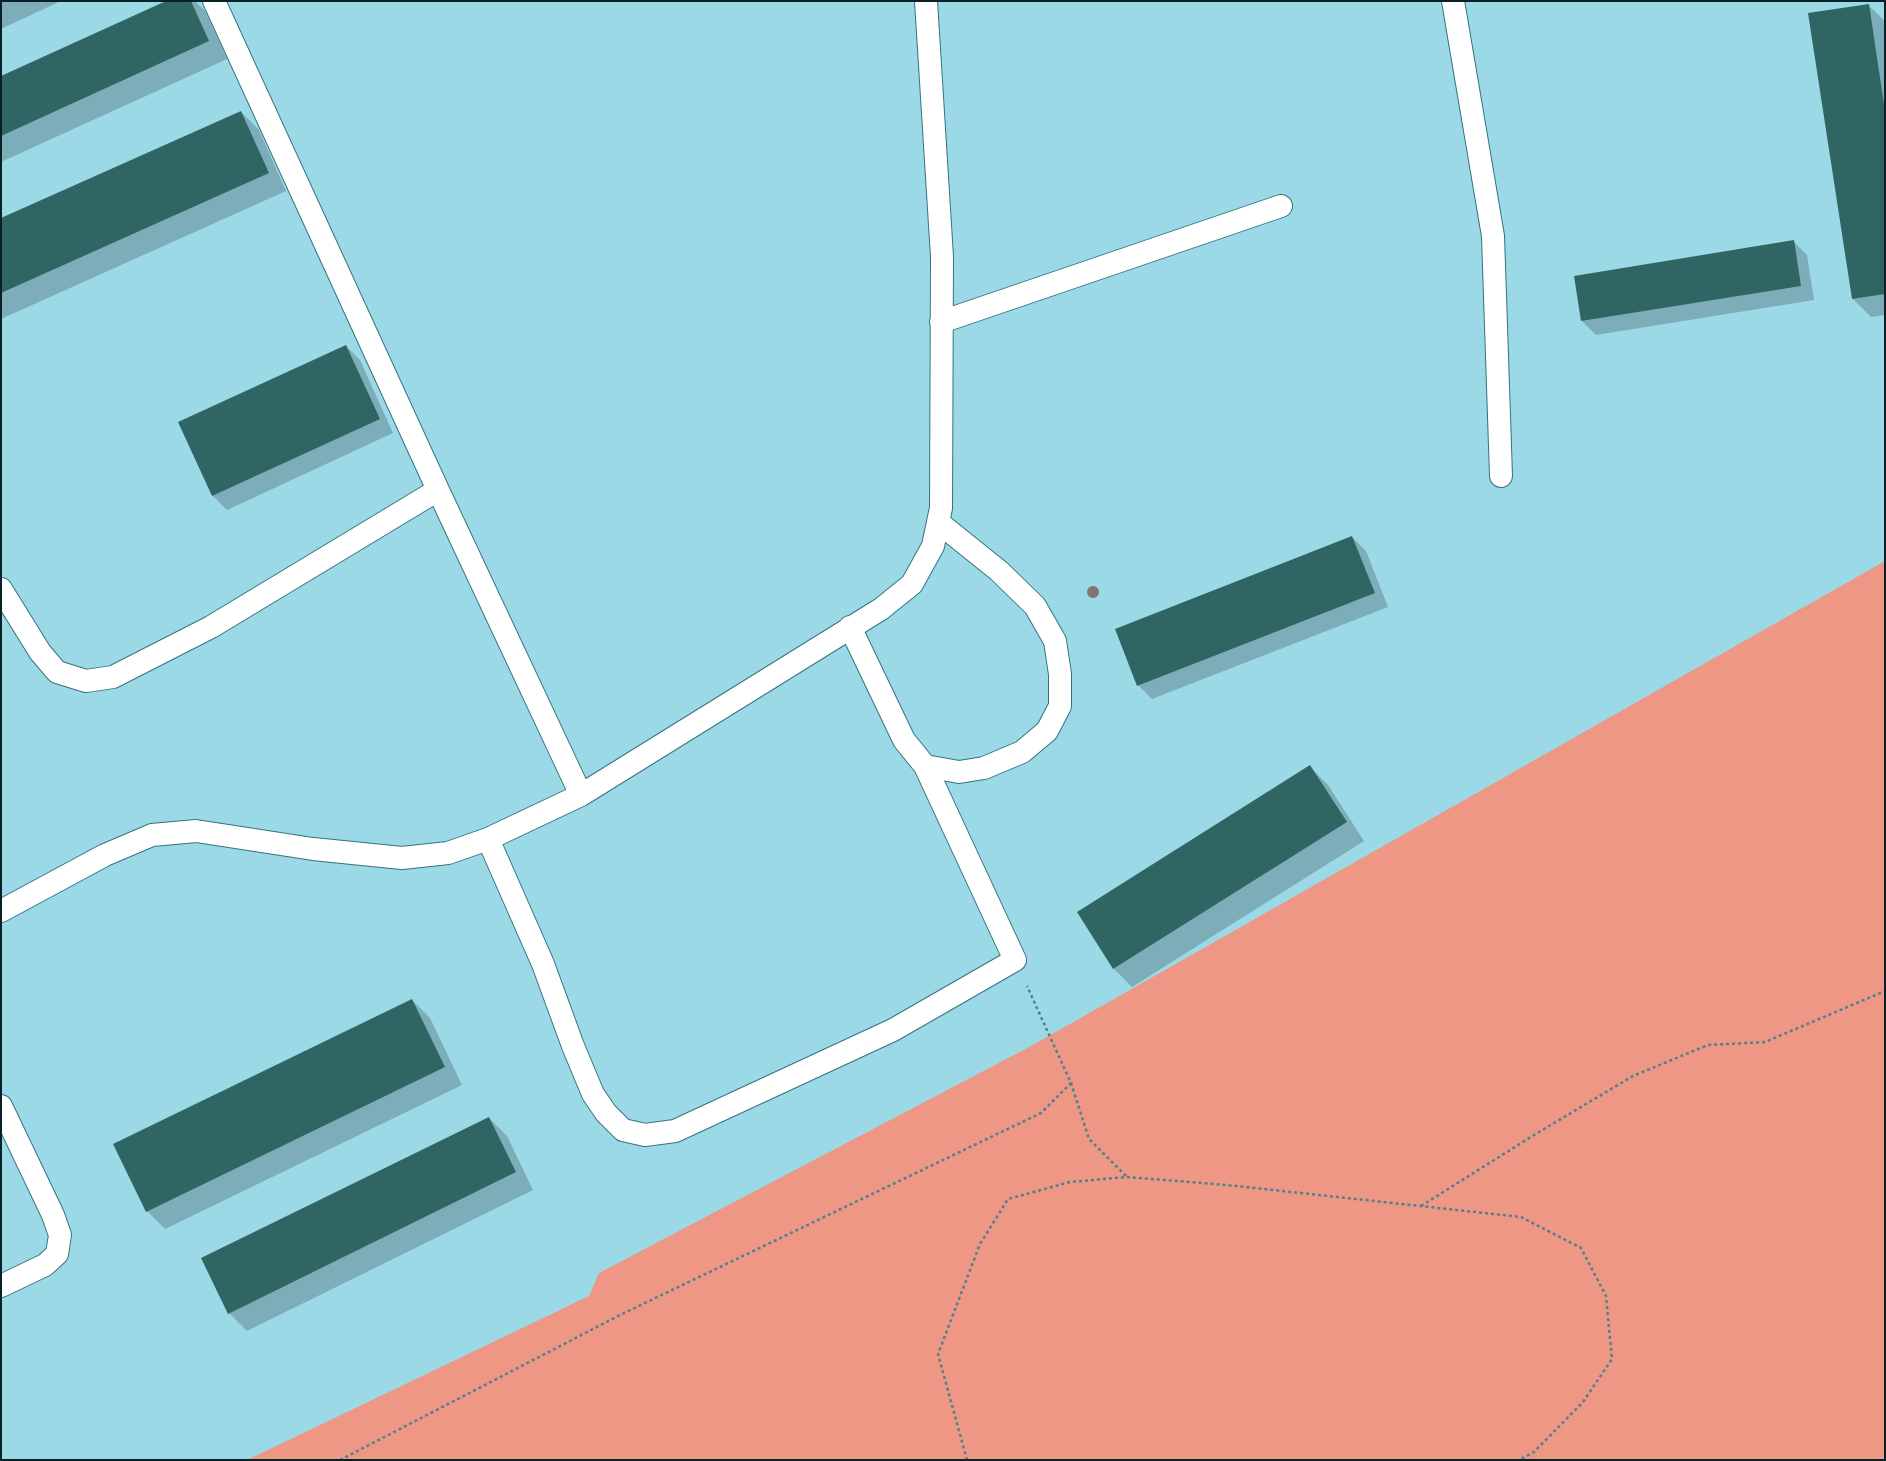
<!DOCTYPE html>
<style>
body{margin:0}
#map{position:relative;width:1886px;height:1461px;overflow:hidden;background:#9bd9e7;font-family:Mulish,sans-serif}
canvas{display:block}
.frame{position:absolute;inset:0;border:2px solid #072127;pointer-events:none}
</style>
<div id="map">
<canvas width="1886" height="1461"></canvas>
<div class="frame"></div>
</div>
<script>
const g = document.querySelector('canvas').getContext('2d');
g.lineJoin = 'round';
function paint(path, color) { g.fillStyle = color; g.fill(path, 'evenodd'); }
const shape = rows => new Path2D(rows.map(r => 'M' + r).join(''));
function strokePath(path, color, width, dash) { g.strokeStyle = color; g.lineWidth = width; g.lineCap = dash ? 'butt' : 'round'; g.setLineDash(dash || []); g.stroke(path); }
paint(shape([
 [1885,561,1885,1460,247,1460,589,1296,599,1273,1033,1045]
]), '#ee9784');
paint(shape([
 [1,1,61,1,1,29],
 [169,1,195,1,205,11,227,59,1,162,1,77],
 [1868,5,1885,21,1885,315,1871,317,1853,299],
 [241,112,259,130,286,191,1,319,1,219],
 [1793,241,1807,255,1814,300,1596,335,1582,321],
 [346,346,360,360,393,433,227,510,213,496,179,423],
 [1352,537,1366,551,1388,607,1152,699,1138,685],
 [1310,767,1328,785,1364,841,1132,987,1114,969,1078,913],
 [412,1000,430,1018,462,1085,165,1229,147,1211],
 [489,1118,507,1136,533,1190,247,1331,229,1313]
]), '#0003');
paint(shape([
 [166,1,191,1,209,41,1,136,1,76],
 [1869,4,1885,111,1885,294,1852,299,1808,13],
 [241,111,269,173,1,293,1,218],
 [1794,240,1801,286,1581,321,1574,276],
 [346,345,380,419,212,496,178,422],
 [1352,536,1375,593,1137,686,1115,629],
 [1310,765,1347,822,1113,969,1077,912],
 [412,999,445,1067,146,1212,113,1144],
 [489,1117,516,1172,228,1314,201,1258]
]), '#2f6664');
const minor = shape([
 [214,1,438,490,581,795],
 [1453,1,1493,236,1501,476],
 [941,322,1281,206],
 [1,589,40,652,57,672,86,681,113,677,211,627,438,490],
 [925,766,959,772,984,768,1022,752,1047,731,1060,706,1060,674,1055,641,1035,606,999,571,938,522],
 [488,839,543,964,573,1046,593,1094,606,1113,623,1130,645,1135,675,1131,893,1030,1015,960,925,766,904,740,850,627],
 [1,911,105,855,152,835,196,831,313,849,402,858,448,853,488,839,581,795,881,609,912,584,933,546,941,508,942,257,926,1],
 [1,1106,53,1215,60,1235,57,1254,45,1265,1,1286]
]);
strokePath(minor, '#35737f', 24);
strokePath(shape([
 [1071,1083,1089,1139,1127,1177],
 [1421,1206,1534,1135,1633,1076,1708,1045,1765,1042,1885,991],
 [340,1460,622,1314,1041,1113,1071,1083,1027,986],
 [967,1460,938,1354,980,1244,1008,1199,1070,1182,1127,1177,1227,1185,1521,1217,1581,1248,1606,1296,1612,1359,1583,1402,1534,1452,1519,1460]
]), '#53808a', 2.5, [3, 3]);
strokePath(minor, '#fff', 22);
g.fillStyle = '#7f7472';
for (const [x, y] of [
 [1093,592]
]) { g.beginPath(); g.arc(x, y, 6, 0, 2 * Math.PI); g.fill(); }
</script>
